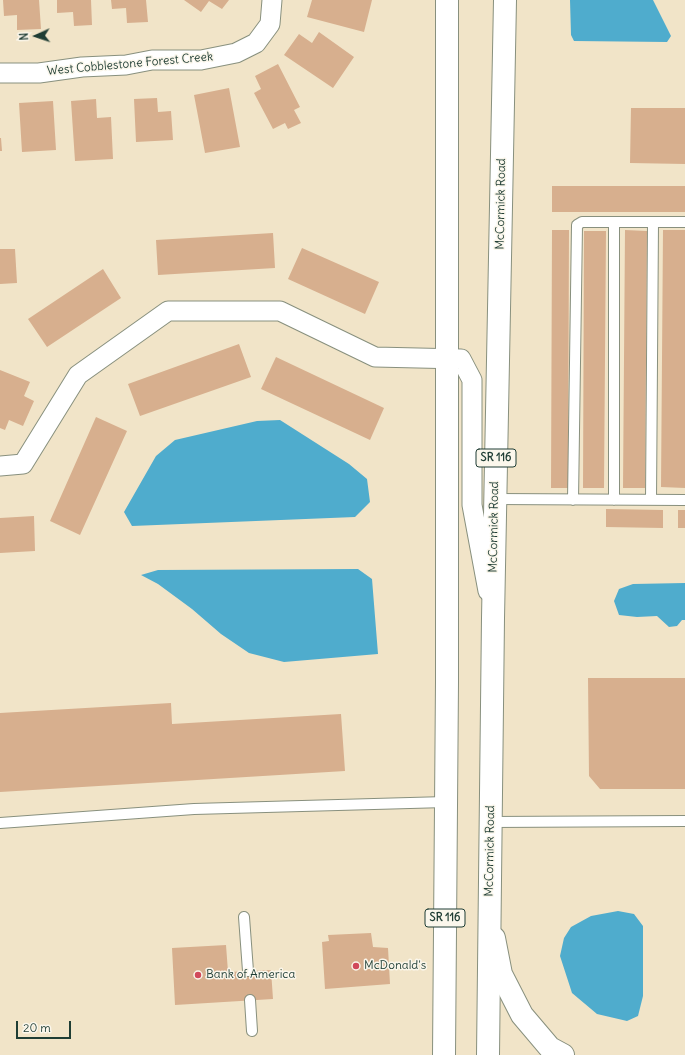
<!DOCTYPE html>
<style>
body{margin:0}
#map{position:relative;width:685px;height:1055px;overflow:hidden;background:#f1e4c8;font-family:Delius,sans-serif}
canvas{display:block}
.north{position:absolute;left:16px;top:16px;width:40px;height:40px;-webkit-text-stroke:3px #fbf7ec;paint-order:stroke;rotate:267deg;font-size:11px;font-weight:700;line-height:16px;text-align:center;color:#1f3d34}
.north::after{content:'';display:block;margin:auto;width:14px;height:18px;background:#1f3d34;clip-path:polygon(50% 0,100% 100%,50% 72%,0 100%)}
.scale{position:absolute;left:16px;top:1021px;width:55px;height:18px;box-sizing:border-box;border:2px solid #1f3d34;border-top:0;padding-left:5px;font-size:12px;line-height:14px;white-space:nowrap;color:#1f3d34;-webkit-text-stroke:3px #fbf7ec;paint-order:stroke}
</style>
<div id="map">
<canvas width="685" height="1055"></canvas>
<div class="north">N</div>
<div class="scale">20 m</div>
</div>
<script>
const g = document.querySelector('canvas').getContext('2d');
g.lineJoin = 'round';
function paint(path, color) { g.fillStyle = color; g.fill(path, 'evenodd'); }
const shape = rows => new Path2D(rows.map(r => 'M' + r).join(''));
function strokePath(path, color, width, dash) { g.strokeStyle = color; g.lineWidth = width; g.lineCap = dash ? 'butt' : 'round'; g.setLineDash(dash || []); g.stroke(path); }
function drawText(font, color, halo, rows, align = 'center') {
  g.font = font + ' Delius,sans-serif'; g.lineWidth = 3; g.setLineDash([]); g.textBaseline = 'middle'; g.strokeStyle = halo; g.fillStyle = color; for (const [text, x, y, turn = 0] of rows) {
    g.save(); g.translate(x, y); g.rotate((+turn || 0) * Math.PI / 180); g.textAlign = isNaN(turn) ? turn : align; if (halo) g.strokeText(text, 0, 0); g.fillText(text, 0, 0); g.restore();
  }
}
paint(shape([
 [570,0,653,0,671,36,667,42,574,41,571,35],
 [280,420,349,464,367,479,370,502,355,517,132,526,124,512,156,456,175,440,257,421],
 [358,569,372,579,378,654,284,662,249,653,221,634,192,609,158,584,141,575,158,570],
 [685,583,685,620,682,620,677,626,669,627,657,616,637,617,619,615,614,601,619,589,633,584],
 [618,911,634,914,643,926,643,996,638,1016,627,1021,597,1014,572,993,560,956,564,938,571,927,591,916]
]), '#4faccd');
paint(shape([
 [3,0,39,0,41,29,17,30,17,15,4,16],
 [57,0,91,0,92,25,74,26,73,12,57,13],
 [111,0,146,0,148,22,127,23,126,8,112,9],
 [184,0,229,0,222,9,209,1,201,12],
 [312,0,372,0,364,32,307,17],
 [319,32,354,57,333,88,284,55,299,34,312,43],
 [278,64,300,107,294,110,301,123,288,129,285,123,273,129,254,93,261,89,255,76],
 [229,88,240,147,205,153,194,95],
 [157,98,158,112,171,111,173,140,136,142,134,99],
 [96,99,97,118,111,117,113,159,75,161,71,101],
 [53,101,56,150,22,152,19,103],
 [631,108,685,108,685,164,630,163],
 [0,138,1,138,2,151,0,151],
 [552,186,685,186,685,212,552,212],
 [552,230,569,230,568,488,551,488],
 [625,230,647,231,645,488,623,488],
 [663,230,685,230,685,488,661,487],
 [584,231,606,231,604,488,583,488],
 [273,233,275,268,158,275,156,240],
 [302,248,379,282,365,314,288,279],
 [0,249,15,249,17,283,0,284],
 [103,269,121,298,47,347,28,319],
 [239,344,251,377,140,416,128,384],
 [276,357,384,408,370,440,261,389],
 [0,370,30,382,24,396,34,401,23,426,9,420,5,430,0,428],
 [96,417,127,431,80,535,50,521],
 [606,509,663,510,663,528,606,527],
 [678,510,685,510,685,528,678,528],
 [34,516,35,551,0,553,0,518],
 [588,678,685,678,685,789,600,789,589,776],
 [171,703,172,724,341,714,345,771,0,792,0,713],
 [371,933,373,947,388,948,390,984,325,989,322,942,329,941,328,935],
 [226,945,228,972,271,970,273,999,175,1005,172,948]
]), '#d7af8e');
const lane = shape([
 [614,222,614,500],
 [495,499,685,500],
 [573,500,577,225,582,222,685,222],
 [651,500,653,222],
 [490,822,685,821],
 [0,823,194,809,446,802],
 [244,917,248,971],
 [250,1000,252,1031]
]);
const street = shape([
 [0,73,39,73,82,67,126,65,152,60,201,60,236,53,256,43,270,24,272,0],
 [0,466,23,464,78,375,168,311,280,311,375,357,461,359,472,380,472,505,488,591]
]);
const secondary = shape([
 [494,938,501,974,522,1015,550,1048,563,1055]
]);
const primary = shape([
 [444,1055,447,682,447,0],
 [488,1055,493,618,505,0]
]);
strokePath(lane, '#88907e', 12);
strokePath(street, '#88907e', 21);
strokePath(secondary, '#88907e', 24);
strokePath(primary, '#88907e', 24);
strokePath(lane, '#fff', 10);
strokePath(street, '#fff', 19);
strokePath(secondary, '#fff', 22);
strokePath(primary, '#fff', 22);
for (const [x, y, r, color] of [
 [356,966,4,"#d1495b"],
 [198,975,4,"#d1495b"]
]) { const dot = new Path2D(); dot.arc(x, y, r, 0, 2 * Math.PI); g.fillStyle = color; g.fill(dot); strokePath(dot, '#fbf7ec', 1.5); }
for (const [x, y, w] of [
 [496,458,40],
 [445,918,40]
]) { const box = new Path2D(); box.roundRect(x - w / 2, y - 9, w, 18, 3); g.fillStyle = '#fbf7ec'; g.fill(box); strokePath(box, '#1f3d34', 1); }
drawText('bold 11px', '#1f3d34', null, [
 ["SR 116",496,458],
 ["SR 116",445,918]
]);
drawText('12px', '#1f3d34', '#fbf7ec', [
 ["West Cobblestone Forest Creek",130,64,-5],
 ["McCormick Road",501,204,-89],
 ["McCormick Road",494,527,-89],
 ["McCormick Road",490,851,-89]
]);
drawText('12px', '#1f3d34', '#fbf7ec', [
 ["McDonald's",364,966],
 ["Bank of America",206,975]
], 'left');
</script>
